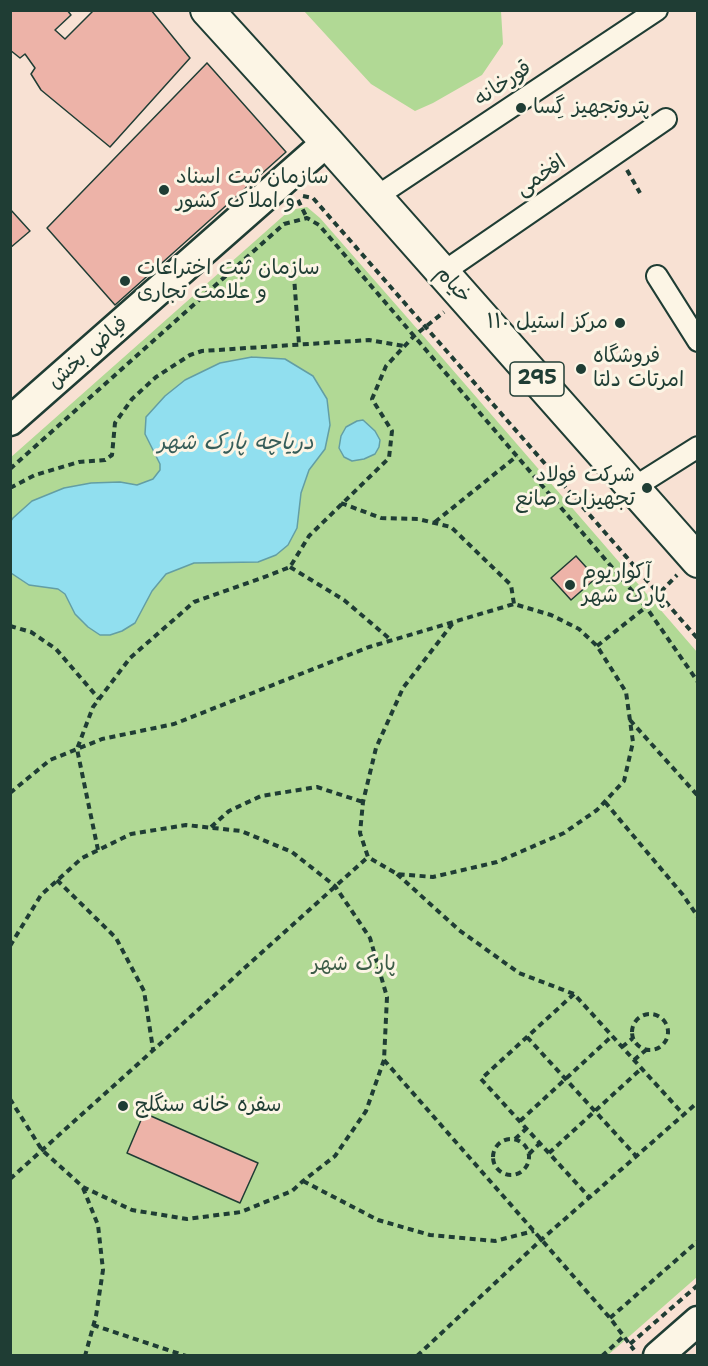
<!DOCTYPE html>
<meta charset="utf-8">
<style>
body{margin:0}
#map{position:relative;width:708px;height:1366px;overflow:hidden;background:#f8e1d3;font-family:"Shantell Sans",sans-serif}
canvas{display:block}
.frame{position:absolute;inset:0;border:12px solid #1f3d34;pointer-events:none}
</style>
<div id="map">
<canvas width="708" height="1366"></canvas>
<div class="frame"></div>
</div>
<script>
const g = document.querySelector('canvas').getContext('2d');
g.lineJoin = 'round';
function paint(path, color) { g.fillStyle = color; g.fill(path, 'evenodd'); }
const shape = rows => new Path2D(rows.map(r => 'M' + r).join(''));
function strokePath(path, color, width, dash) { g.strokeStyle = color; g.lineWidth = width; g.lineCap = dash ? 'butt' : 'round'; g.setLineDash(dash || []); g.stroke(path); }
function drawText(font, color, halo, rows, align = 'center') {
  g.font = font + ' "Shantell Sans","Playpen Sans Arabic",sans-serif'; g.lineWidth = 6; g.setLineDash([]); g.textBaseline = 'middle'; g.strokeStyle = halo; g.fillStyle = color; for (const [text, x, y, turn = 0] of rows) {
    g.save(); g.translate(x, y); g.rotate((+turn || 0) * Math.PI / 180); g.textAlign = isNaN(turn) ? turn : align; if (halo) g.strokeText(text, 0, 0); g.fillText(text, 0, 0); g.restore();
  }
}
paint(shape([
 [304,11,501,11,503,44,482,75,433,103,415,111,371,84],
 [307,207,320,218,419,331,697,652,697,1277,608,1355,11,1355,10,458,290,210]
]), '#b1d995');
const water = shape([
 [252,357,285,359,313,376,327,399,330,425,325,449,309,470,301,493,297,528,288,545,276,555,258,562,194,563,166,574,152,591,135,623,122,631,110,635,100,635,88,627,75,614,65,594,58,589,29,585,11,573,10,522,13,518,32,501,64,488,91,483,120,482,137,485,153,479,160,470,160,464,145,434,146,417,165,396,185,380,220,363,252,357],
 [363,420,375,431,380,440,379,447,375,454,364,459,352,461,344,457,339,448,341,436,346,427,357,421,363,420]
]);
paint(water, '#91dfef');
strokePath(water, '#639ea4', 1.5);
const building = shape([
 [10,10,67,10,71,15,55,30,65,39,94,10,151,10,190,58,110,147,41,90,31,74,35,68,25,54,20,58,10,50,10,10],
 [207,63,286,152,115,305,47,228,207,63],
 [10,209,30,231,10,248,10,209],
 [576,556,596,578,571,600,551,578,576,556],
 [144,1113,258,1163,240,1203,127,1153,144,1113]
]);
paint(building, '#edb3a8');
strokePath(building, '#1f3d34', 1.5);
const street = shape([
 [376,197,657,10],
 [442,273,666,119],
 [657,276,698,341],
 [633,488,698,447]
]);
const secondary = shape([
 [10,421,327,142],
 [658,1356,698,1321]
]);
const primary = shape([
 [207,10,327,142,698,561]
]);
strokePath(street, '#1f3d34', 24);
strokePath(secondary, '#1f3d34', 33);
strokePath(primary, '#1f3d34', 36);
strokePath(shape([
 [627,170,640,193],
 [303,196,313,198,698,639],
 [298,200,307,218],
 [293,263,299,344],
 [10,469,284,224,307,218,319,225,646,607,698,682],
 [10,488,35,475,79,462,105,460,112,455,115,423,132,399,156,377,190,355,202,351,369,340,404,346],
 [341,503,381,518,418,519,451,527,511,585,514,604],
 [435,522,517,456],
 [290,567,344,600,391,640],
 [10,626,31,632,56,649,99,699],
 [597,646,646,607,677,575],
 [630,720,698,796],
 [10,793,50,760,102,739,174,724,369,647,514,604,551,615,579,629,597,646,626,692,633,742,624,781,597,810,564,833,497,862,433,877,397,874,368,857,360,833,363,802,376,748,403,688,453,623],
 [605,802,683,895,698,917],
 [211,827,229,811,261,796,317,787,363,802],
 [98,850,77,749,93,707,130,658,194,602,262,578,290,567,309,536,389,458,392,431,372,399,386,366,414,336,444,312],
 [397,874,459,930,519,973,574,994,683,1114],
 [57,880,116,938,144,991,153,1049],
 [10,946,41,895,82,858,131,834,186,825,241,831,292,852,335,886,370,938,387,997,384,1060,366,1111,335,1156,303,1181,292,1191,241,1212,187,1219,132,1210,83,1187,42,1150,10,1099],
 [574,994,481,1079,589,1197],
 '632 1032a18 18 0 1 1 36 0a18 18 0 1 1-36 0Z',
 [527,1037,636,1156],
 [622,1047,633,1038],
 [384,1060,610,1318,634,1350],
 [634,1060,646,1050],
 [520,1121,612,1036],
 '493 1157a18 18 0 1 1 36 0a18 18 0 1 1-36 0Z',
 [515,1139,527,1128],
 [549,1153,642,1068],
 [529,1154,540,1143],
 [10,1179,368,857],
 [303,1181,378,1220,430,1235,495,1241,534,1231],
 [83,1188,98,1225,103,1270,96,1316,85,1356],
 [610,1318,698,1241],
 [93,1325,186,1356],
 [630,1344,698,1285],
 [417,1356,541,1240,698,1102],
 [602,1356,624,1336]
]), '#1f3d34', 4, [6, 4.5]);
strokePath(street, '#fcf5e5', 20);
strokePath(secondary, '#fcf5e5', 28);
strokePath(primary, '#fcf5e5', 32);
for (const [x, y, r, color] of [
 [521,108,6,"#1f3d34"],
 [164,190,6,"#1f3d34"],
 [125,281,6,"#1f3d34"],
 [620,323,6,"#1f3d34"],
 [581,369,6,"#1f3d34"],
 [647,488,6,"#1f3d34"],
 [570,585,6,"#1f3d34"],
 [123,1106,6,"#1f3d34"]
]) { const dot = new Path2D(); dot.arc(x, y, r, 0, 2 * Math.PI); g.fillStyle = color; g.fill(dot); strokePath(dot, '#fcf5e5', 2); }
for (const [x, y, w] of [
 [537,379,54]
]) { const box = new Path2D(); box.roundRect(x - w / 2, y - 17, w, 34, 4.5); g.fillStyle = '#fcf5e5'; g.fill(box); strokePath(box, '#1f3d34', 1.5); }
drawText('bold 20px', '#1f3d34', null, [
 ["295",537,379]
]);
drawText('21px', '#1f3d34', '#fcf5e5', [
 ["قورخانه",503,84,-34],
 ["افخمی",541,176,-34],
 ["خیام",453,285,48],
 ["فیاض بخش",88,353,-41]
]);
drawText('21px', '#1f3d34', '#fcf5e5', [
 ["پتروتجهیز گِسا",533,108],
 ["سازمان ثبت اسناد",176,178],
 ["و املاک کشور",176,202],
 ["سازمان ثبت اختراعات",137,269],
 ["و علامت تجاری",137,293],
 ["مرکز استیل ۱۱۰",608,323,"right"],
 ["فروشگاه",593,357],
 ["امرتات دلتا",593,381],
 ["شرکت فولاد",635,476,"right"],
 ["تجهیزات صانع",635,500,"right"],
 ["آکواریوم",582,573],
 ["پارک شهر",582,597],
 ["سفره خانه سنگلج",135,1106]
], 'left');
drawText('21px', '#3c5c47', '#fcf5e5', [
 ["پارک شهر",354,965]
]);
drawText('italic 22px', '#365d59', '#fcf5e5', [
 ["دریاچه پارک شهر",236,443]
]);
</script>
